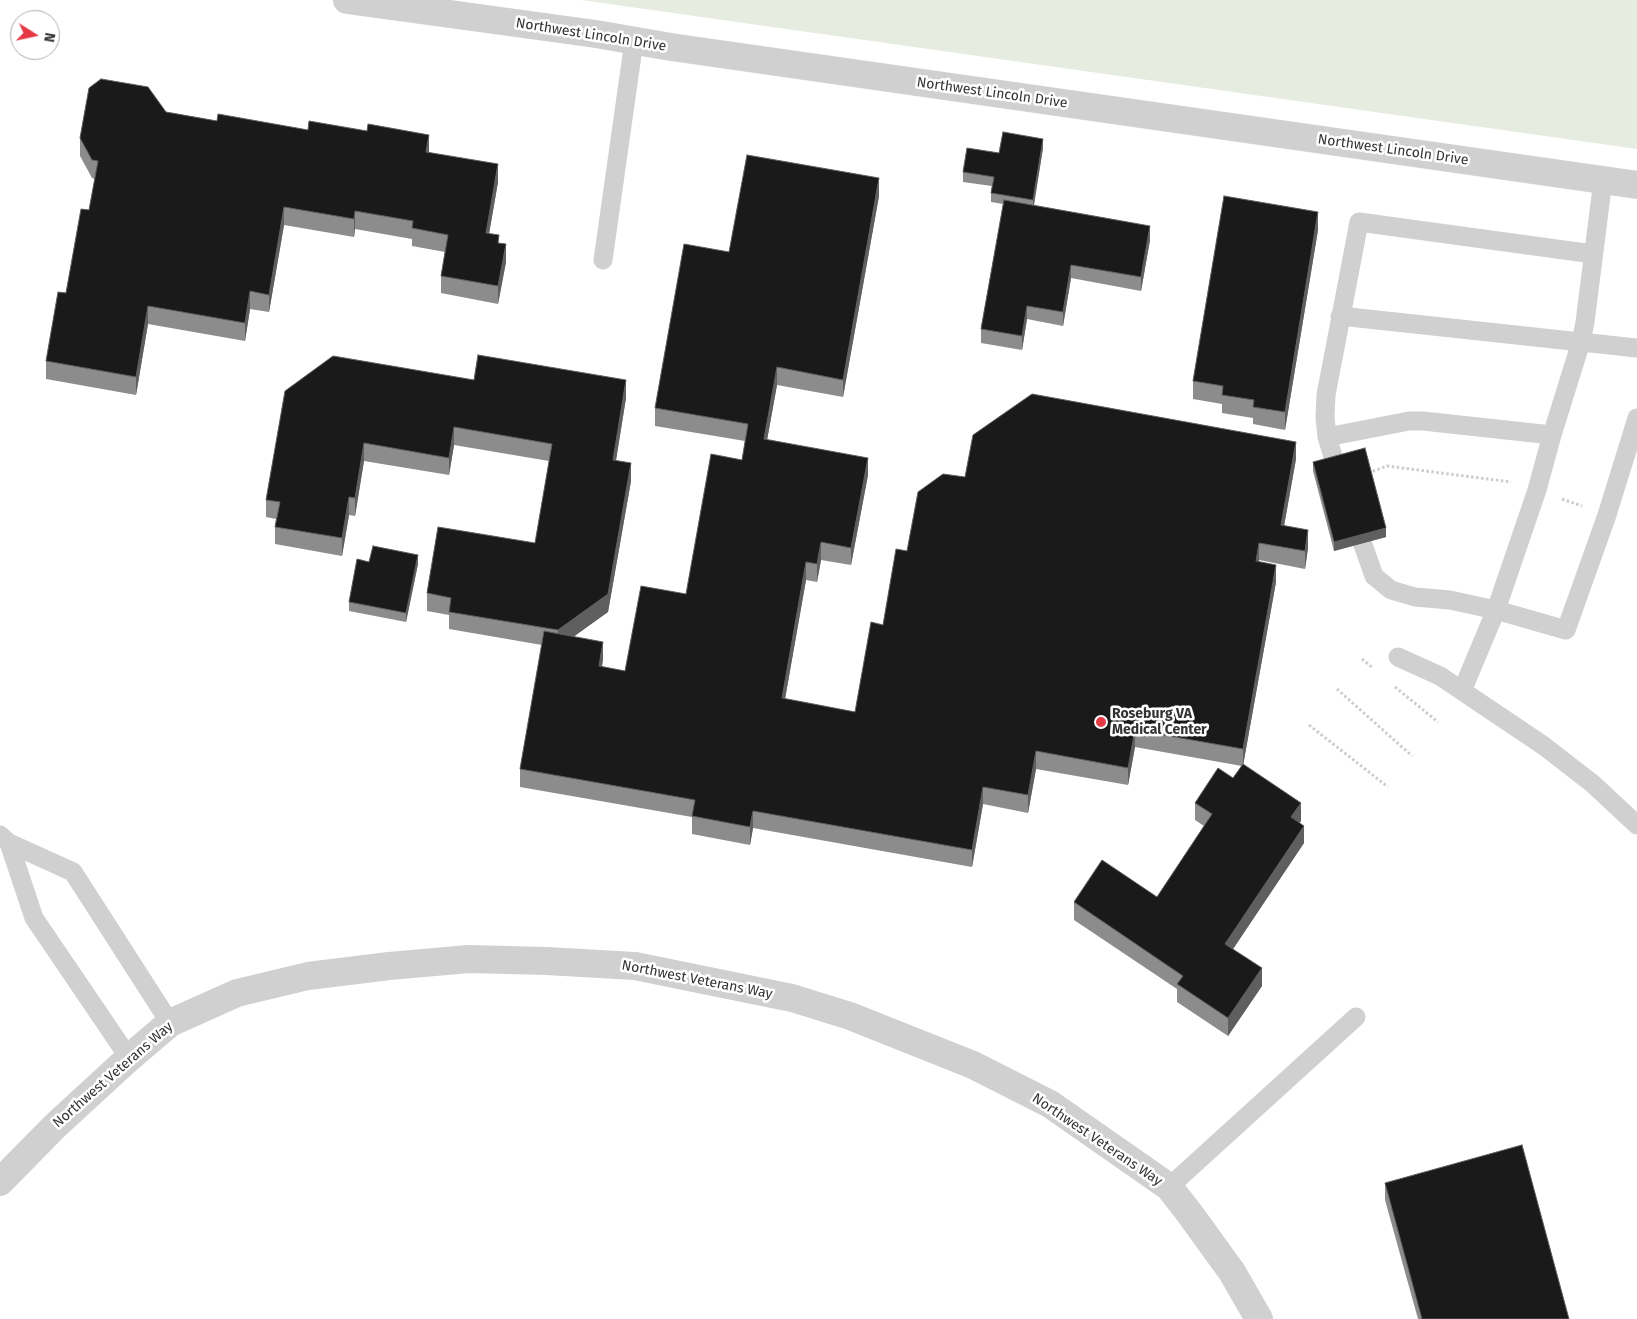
<!DOCTYPE html>
<style>
body{margin:0}
#map{position:relative;width:1637px;height:1319px;overflow:hidden;background:#fff;font-family:"Fira Sans",sans-serif}
canvas{display:block}
.north{position:absolute;left:10px;top:10px;width:50px;height:50px;box-sizing:border-box;background:#fff;border:1px solid #adadad;border-radius:50%;rotate:100deg;font-size:14px;font-weight:700;line-height:20px;text-align:center;color:#333}
.north::after{content:'';display:block;margin:auto;width:18px;height:22px;background:#e63946;clip-path:polygon(50% 0,100% 100%,50% 72%,0 100%)}
</style>
<div id="map">
<canvas width="1637" height="1319"></canvas>
<div class="north">N</div>
</div>
<script>
const g = document.querySelector('canvas').getContext('2d');
g.lineJoin = 'round';
function paint(path, color) { g.fillStyle = color; g.fill(path, 'evenodd'); }
const shape = rows => new Path2D(rows.map(r => 'M' + r).join(''));
function strokePath(path, color, width, dash) { g.strokeStyle = color; g.lineWidth = width; g.lineCap = dash ? 'butt' : 'round'; g.setLineDash(dash || []); g.stroke(path); }
function drawText(font, color, halo, rows, align = 'center') {
  g.font = font + ' "Fira Sans",sans-serif'; g.lineWidth = 5; g.setLineDash([]); g.textBaseline = 'middle'; g.strokeStyle = halo; g.fillStyle = color; for (const [text, x, y, turn = 0] of rows) {
    g.save(); g.translate(x, y); g.rotate((+turn || 0) * Math.PI / 180); g.textAlign = isNaN(turn) ? turn : align; if (halo) g.strokeText(text, 0, 0); g.fillText(text, 0, 0); g.restore();
  }
}
paint(shape([
 [581,0,1637,0,1637,149]
]), '#e6ecdf');
strokePath(shape([
 [1368,473,1387,466,1511,482],
 [1562,499,1582,506],
 [1362,659,1373,668],
 [1395,687,1438,722],
 [1337,689,1412,756],
 [1309,725,1388,787]
]), '#cdcdcd', 3, [2.5, 2.5]);
strokePath(shape([
 [603,260,634,41],
 [1340,316,1637,348],
 [1327,437,1409,421,1423,421,1552,435],
 [1340,479,1327,437,1325,417,1326,395,1359,222,1593,254],
 [1354,519,1374,576,1391,590,1415,597,1450,600,1496,610,1566,630,1607,515,1637,418],
 [1398,657,1440,676,1544,746,1593,784,1637,825],
 [1462,691,1496,610,1537,490,1552,435,1581,342,1585,322,1603,180],
 [0,835,9,843,73,872,170,1023],
 [9,843,34,918,129,1058],
 [1169,1187,1356,1017]
]), '#d0d0d0', 19);
strokePath(shape([
 [347,0,596,34,671,47,1637,185]
]), '#d0d0d0', 28);
strokePath(shape([
 [0,1182,55,1126,129,1058,170,1023,237,993,308,976,389,966,469,959,547,961,635,966,792,998,850,1016,973,1065,1050,1104,1169,1187,1190,1214,1232,1272,1259,1319]
]), '#d0d0d0', 28);
paint(shape([
 [166,112,217,121,429,152,498,182,489,234,499,243,506,262,498,304,441,293,441,276,445,252,412,246,412,239,355,229,354,237,284,225,269,312,250,309,245,341,148,324,136,395,46,379,46,361,89,210,95,179,92,178,80,156,80,138],
 [1043,148,1034,206,1150,240,1141,291,1071,278,1063,326,1027,319,1022,350,981,343,981,329,1003,204,991,202,991,193,992,186,963,182,963,172,999,153],
 [879,196,843,397,777,385,767,440,868,475,851,565,821,560,817,582,806,580,785,699,855,712,907,551,965,477,1296,459,1284,526,1308,548,1305,569,1259,560,1259,562,1276,582,1243,765,1301,821,1299,823,1304,843,1233,949,1262,986,1228,1036,1177,1002,1177,989,1074,920,1074,902,1157,897,1204,826,1195,820,1195,803,1233,778,1242,766,1135,747,1128,785,1036,769,1028,813,983,804,972,867,753,828,750,845,692,834,692,817,520,787,520,769,542,645,449,629,449,615,427,611,427,593,535,543,549,461,454,445,449,475,364,461,355,516,349,515,342,556,275,544,275,527,276,519,266,517,266,500,474,380,626,398,616,461,631,481,608,612,574,636,603,659,602,667,625,671,686,594,742,460,745,441,655,426,655,408,729,252],
 [1318,230,1285,430,1253,424,1253,418,1222,413,1222,404,1193,399,1193,381],
 [1313,462,1386,537,1334,551,1313,471],
 [369,562,418,564,406,622,349,611,349,602],
 [1385,1183,1569,1319,1418,1319,1385,1200]
]), '#8c8c8c');
paint(shape([
 [429,135,429,152,426,152],
 [1043,139,1043,148,1033,209,1033,200],
 [498,164,498,182,486,251,486,233],
 [879,178,879,196,843,397,843,380],
 [284,207,284,225,269,312,269,295],
 [355,211,355,229,354,237,354,219],
 [1318,212,1318,230,1285,430,1285,412],
 [1150,226,1150,240,1141,291,1141,277],
 [506,244,506,262,498,304,498,286],
 [1071,265,1071,278,1063,326,1063,312],
 [250,291,250,309,245,341,245,323],
 [148,306,148,324,136,395,136,377],
 [1027,306,1027,319,1022,350,1022,336],
 [777,367,777,385,764,457,764,439],
 [626,380,626,398,613,478,613,460],
 [454,427,454,445,449,475,449,458],
 [1296,442,1296,459,1281,543,1281,525],
 [364,443,364,461,355,516,355,498],
 [868,458,868,475,851,565,851,548],
 [631,463,631,481,608,612,558,648,558,630],
 [349,497,349,515,342,556,342,538],
 [1386,528,1386,537,1334,551,1334,542],
 [1308,530,1308,548,1305,569,1305,551],
 [821,542,821,560,817,582,817,564],
 [1259,543,1259,560,1256,579,1256,561],
 [418,555,418,564,406,622,406,613],
 [806,562,806,580,782,716,782,698],
 [1276,565,1276,582,1243,766,1243,749],
 [603,642,603,659,599,684,599,666],
 [1135,730,1135,747,1128,785,1128,768],
 [1036,751,1036,769,1028,813,1028,795],
 [983,787,983,804,972,867,972,850],
 [1301,803,1301,821,1291,835,1291,817],
 [753,811,753,828,750,845,750,827],
 [1304,826,1304,843,1225,961,1225,944],
 [1262,968,1262,986,1228,1036,1228,1018]
]), '#5f5f5f');
const building = shape([
 [101,79,148,87,166,112,217,121,218,114,308,130,309,121,367,131,368,124,429,135,426,152,498,164,486,233,499,235,498,243,506,244,498,286,441,276,448,235,412,228,413,221,355,211,354,219,284,207,269,295,250,291,245,323,148,306,136,377,46,361,58,292,66,293,81,209,89,210,98,161,92,160,80,138,89,88,101,79],
 [1003,132,1043,139,1033,200,991,193,994,177,963,172,967,148,999,153,1003,132],
 [747,155,879,178,843,380,777,367,764,439,868,458,851,548,821,542,817,564,806,562,782,698,855,712,871,622,883,625,896,549,907,551,918,492,943,474,965,477,973,435,1032,394,1296,442,1281,525,1308,530,1305,551,1259,543,1256,561,1276,565,1243,749,1135,730,1128,768,1036,751,1028,795,983,787,972,850,753,811,750,827,692,816,695,800,520,769,544,631,603,642,599,666,625,671,641,586,686,594,711,454,742,460,748,424,655,408,684,244,729,252,747,155],
 [1224,196,1318,212,1285,412,1253,407,1254,400,1222,395,1223,386,1193,381,1224,196],
 [1004,200,1150,226,1141,277,1071,265,1063,312,1027,306,1022,336,981,329,1004,200],
 [478,355,626,380,613,460,631,463,608,594,558,630,449,612,451,598,427,593,438,527,535,543,552,444,454,427,449,458,364,443,355,498,349,497,342,538,275,527,280,502,266,500,285,391,333,356,474,380,478,355],
 [1365,448,1386,528,1334,542,1313,462,1365,448],
 [373,546,418,555,406,613,349,602,357,559,369,562,373,546],
 [1243,764,1301,803,1291,817,1304,826,1225,944,1262,968,1228,1018,1177,984,1183,976,1074,902,1102,860,1157,897,1212,814,1195,803,1218,768,1233,778,1243,764],
 [1522,1145,1569,1319,1422,1319,1385,1183,1522,1145]
]);
paint(building, '#1a1a1a');
strokePath(building, '#5f5f5f', 1);
for (const [x, y, r, color] of [
 [1101,722,6,"#e63946"]
]) { const dot = new Path2D(); dot.arc(x, y, r, 0, 2 * Math.PI); g.fillStyle = color; g.fill(dot); strokePath(dot, '#fff', 2); }
drawText('14px', '#333', '#fff', [
 ["Northwest Lincoln Drive",591,35,9],
 ["Northwest Lincoln Drive",992,93,8],
 ["Northwest Lincoln Drive",1393,150,8],
 ["Northwest Veterans Way",697,980,11],
 ["Northwest Veterans Way",113,1075,-41],
 ["Northwest Veterans Way",1097,1140,34]
]);
drawText('bold 14px', '#333', '#fff', [
 ["Roseburg VA",1112,714],
 ["Medical Center",1112,730]
], 'left');
</script>
